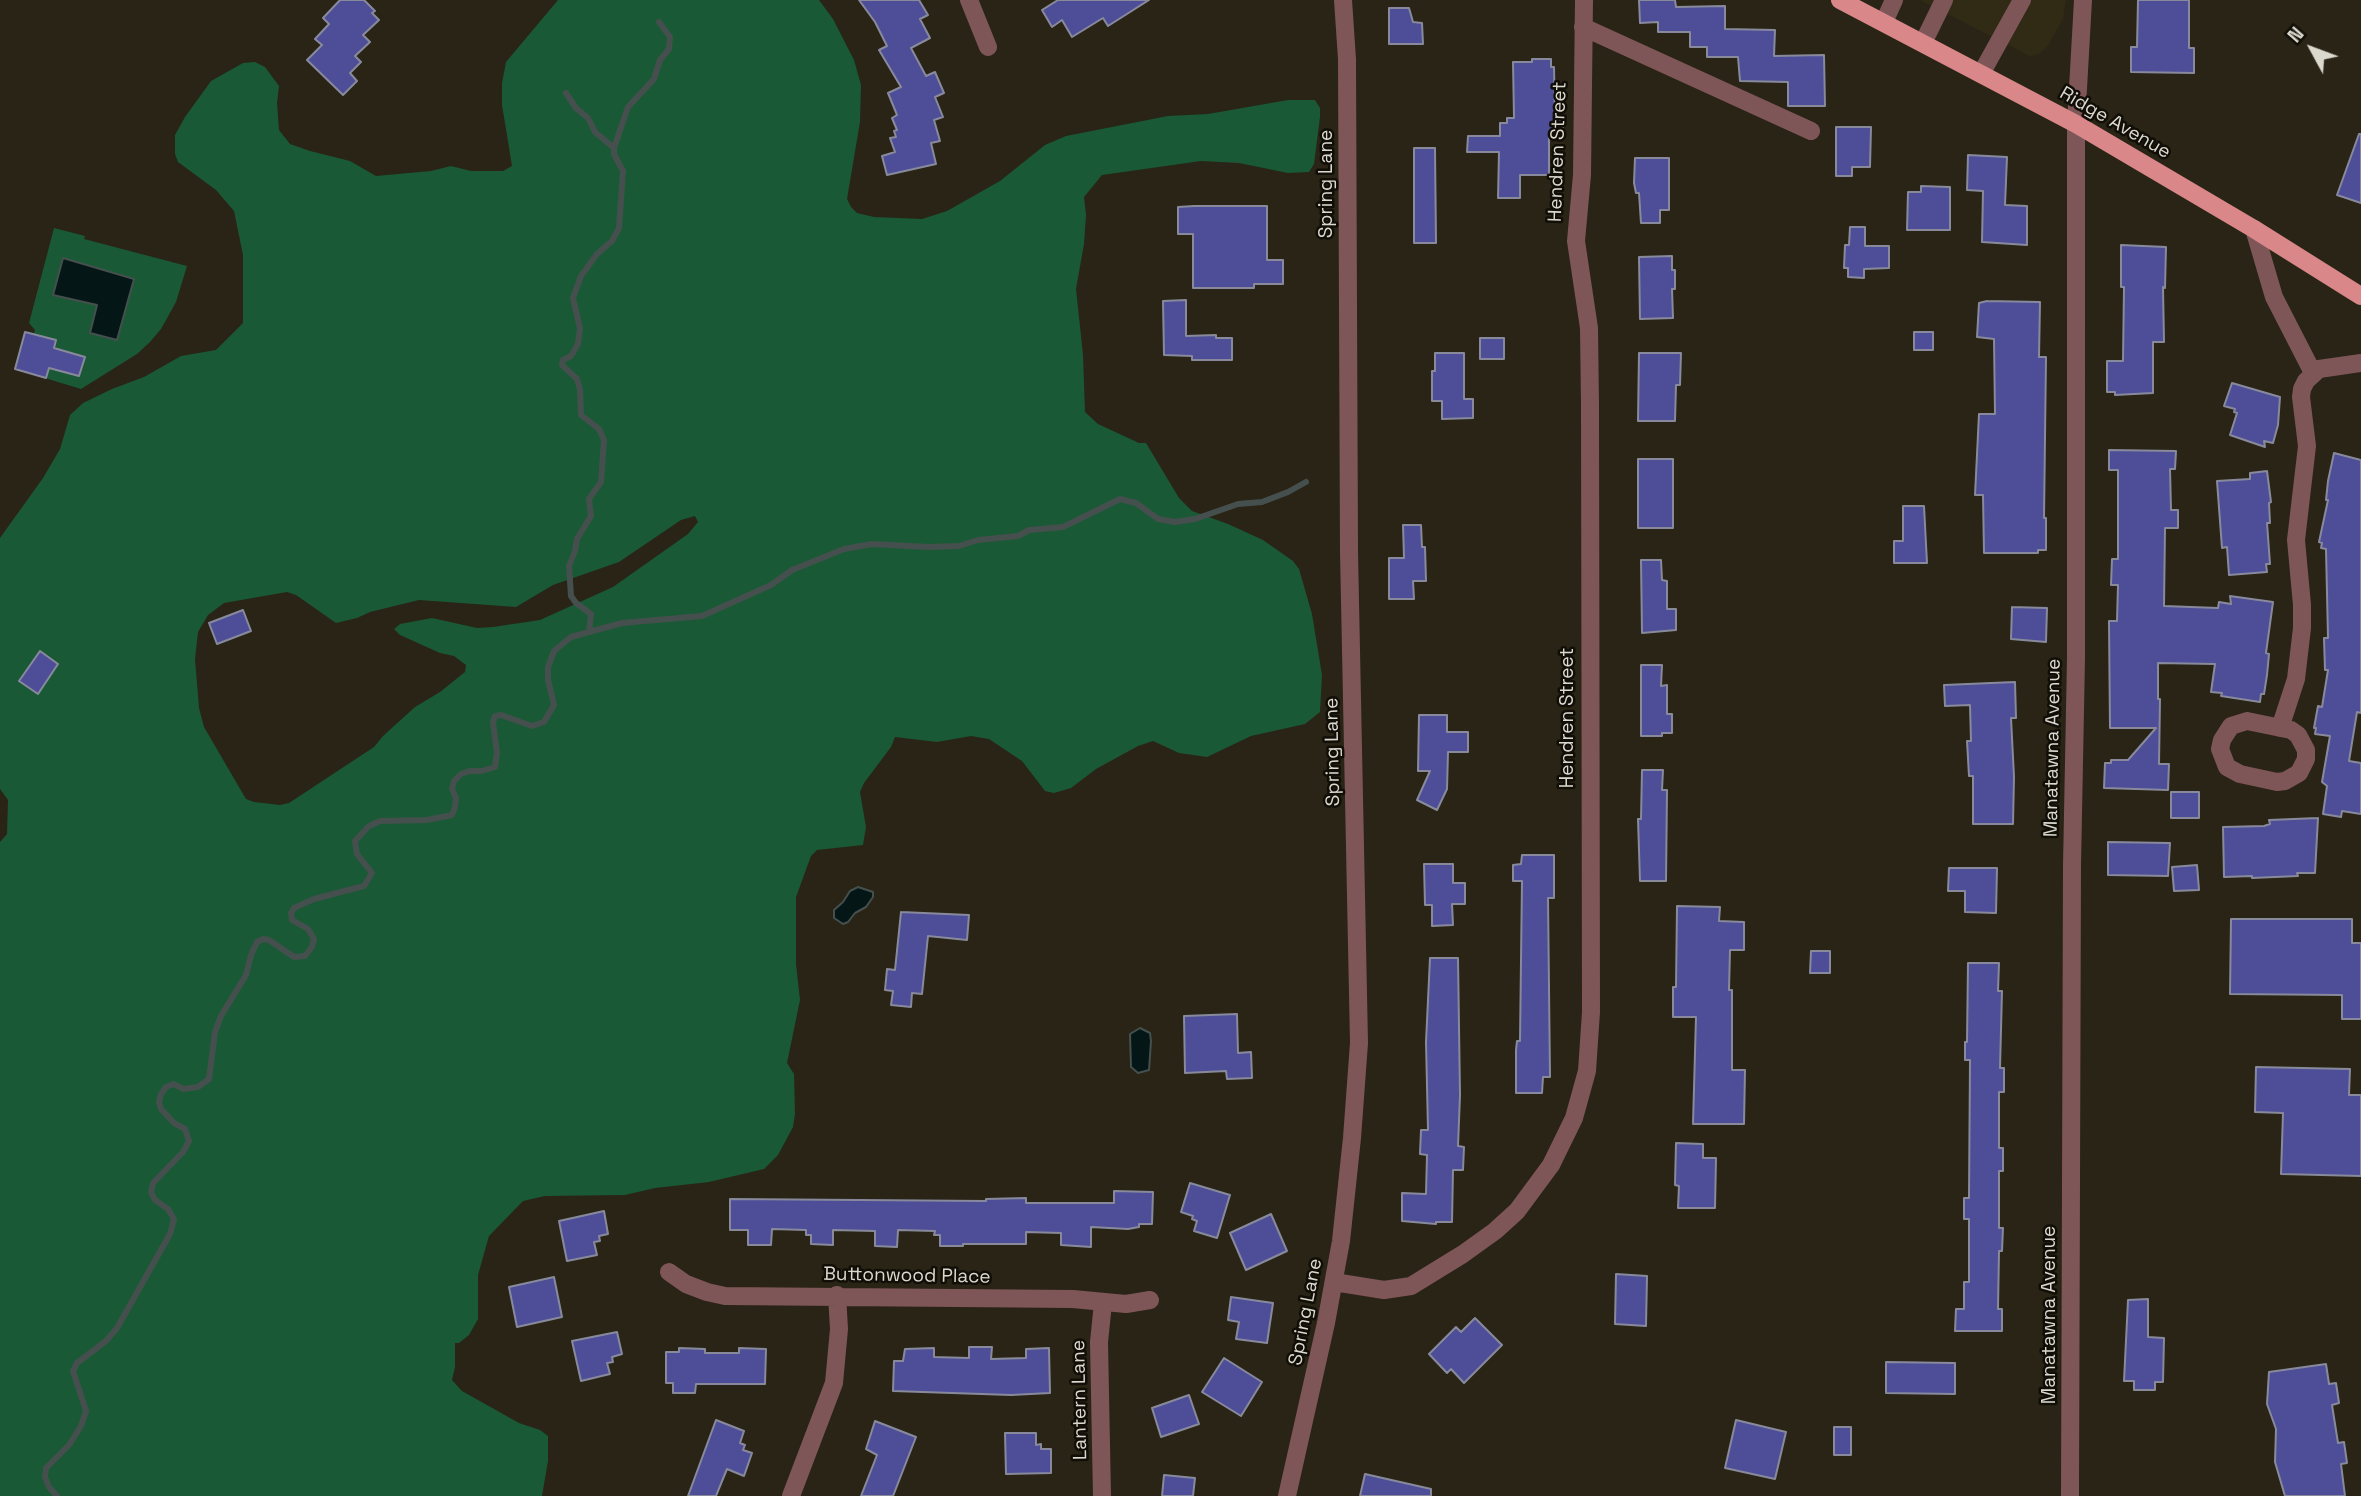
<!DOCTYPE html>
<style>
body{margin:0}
#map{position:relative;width:2361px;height:1496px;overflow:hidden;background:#292415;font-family:"Space Grotesk",sans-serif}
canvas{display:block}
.north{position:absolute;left:2277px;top:14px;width:70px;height:70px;-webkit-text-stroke:5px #100e07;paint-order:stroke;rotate:311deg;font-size:19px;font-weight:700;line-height:28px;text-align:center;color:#dbd8ce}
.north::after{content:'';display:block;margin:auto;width:24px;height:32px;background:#dbd8ce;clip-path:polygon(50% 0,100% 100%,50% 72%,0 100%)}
</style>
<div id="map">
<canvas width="2361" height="1496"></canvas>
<div class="north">N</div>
</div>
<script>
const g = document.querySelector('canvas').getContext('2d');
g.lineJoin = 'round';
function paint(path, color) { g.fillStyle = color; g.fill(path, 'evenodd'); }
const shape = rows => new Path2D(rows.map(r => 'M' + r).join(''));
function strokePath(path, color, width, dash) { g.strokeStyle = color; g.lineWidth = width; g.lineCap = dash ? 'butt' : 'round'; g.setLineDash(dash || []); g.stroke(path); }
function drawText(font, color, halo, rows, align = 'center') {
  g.font = font + ' "Space Grotesk",sans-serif'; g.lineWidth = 5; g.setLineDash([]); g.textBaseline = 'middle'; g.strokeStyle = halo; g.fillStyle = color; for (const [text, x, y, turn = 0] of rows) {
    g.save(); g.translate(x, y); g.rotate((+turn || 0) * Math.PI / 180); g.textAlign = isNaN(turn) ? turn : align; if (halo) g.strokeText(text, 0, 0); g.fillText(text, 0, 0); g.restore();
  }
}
paint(shape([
 [1920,0,2066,0,2063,19,2047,47,2039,54,2030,56]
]), '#312a14');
paint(shape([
 [558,0,819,0,833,19,854,60,861,85,860,122,847,199,851,207,857,213,874,217,922,219,947,211,1000,181,1045,145,1066,136,1168,116,1208,114,1288,100,1315,100,1320,108,1320,117,1314,164,1309,172,1288,173,1239,163,1201,161,1102,175,1084,197,1086,215,1084,244,1076,289,1083,355,1085,412,1098,424,1139,443,1146,443,1179,498,1192,511,1228,524,1263,540,1293,561,1299,569,1312,614,1322,675,1320,712,1305,724,1251,736,1207,757,1179,753,1153,741,1138,746,1096,769,1071,788,1054,793,1045,791,1022,761,989,739,971,736,937,742,895,737,891,747,864,783,860,792,866,827,863,845,817,850,811,856,796,897,796,964,800,1000,787,1063,794,1074,795,1114,793,1127,778,1155,764,1169,709,1182,655,1188,625,1195,545,1196,523,1201,489,1236,478,1275,478,1319,469,1335,459,1343,455,1343,455,1367,452,1380,462,1391,519,1423,540,1430,548,1436,548,1461,542,1496,0,1496,0,842,7,834,8,800,0,789,0,538,43,478,60,449,70,415,83,403,112,389,144,377,181,356,216,350,243,323,243,255,234,211,216,190,178,162,175,154,175,135,185,117,211,81,243,63,255,62,265,67,279,86,277,103,279,130,290,144,310,151,350,161,376,176,431,171,451,166,471,171,503,171,512,166,502,105,502,83,506,62],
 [695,516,698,522,688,534,613,587,540,620,493,627,477,628,432,618,400,624,394,629,400,635,440,653,454,656,466,665,465,672,440,692,415,707,383,736,374,747,289,803,280,805,254,802,246,799,204,727,199,708,195,659,198,632,208,615,224,603,287,592,296,595,336,623,357,618,370,612,419,600,516,607,553,585,619,562,681,520],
 [54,228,85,236,84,239,187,266,176,302,161,329,150,342,137,354,81,389,15,369,25,332,34,333,35,330,29,323]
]), '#1a5935');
const water = shape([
 [63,258,134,279,117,340,90,333,97,305,53,295,63,258],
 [858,887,873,892,873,897,866,907,855,913,848,922,843,924,834,918,834,910,843,902,850,891,858,887],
 [1140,1028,1150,1033,1151,1041,1149,1070,1138,1073,1131,1067,1130,1034,1140,1028]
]);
paint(water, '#051617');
strokePath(water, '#45504e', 2);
strokePath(shape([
 [566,93,576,108,588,118,595,132,614,148],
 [589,632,622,623,702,616,771,585,792,570,844,549,872,544,928,547,959,546,978,540,1018,536,1029,530,1063,527,1120,499,1136,503,1158,519,1175,522,1195,519,1238,504,1262,502,1288,492,1306,482],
 [57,1496,49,1487,45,1477,46,1468,69,1445,81,1426,86,1411,73,1371,77,1363,106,1341,117,1328,170,1234,174,1219,168,1209,155,1200,151,1192,153,1183,183,1152,189,1141,185,1129,174,1123,161,1109,159,1102,161,1094,166,1087,174,1084,183,1089,198,1087,209,1079,215,1032,221,1016,246,975,251,955,257,942,263,939,269,940,294,957,305,956,312,947,314,939,308,929,292,920,291,913,294,908,314,899,364,886,372,873,357,854,355,841,369,826,380,821,427,820,452,815,455,807,456,798,452,789,454,781,461,774,470,771,482,771,495,767,497,753,493,722,495,716,501,715,532,726,544,722,554,705,548,680,548,667,554,651,571,637,589,632,591,614,576,603,571,596,569,566,575,551,577,539,591,516,589,499,601,482,604,440,599,429,581,415,580,389,577,379,562,365,563,360,571,356,578,344,580,328,573,298,581,276,597,254,612,241,619,228,623,171,614,154,614,148,628,107,654,79,660,60,669,49,670,37,659,22]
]), '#45504e', 6);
const building = shape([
 [340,0,364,0,375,11,372,13,379,20,363,35,370,42,355,56,361,62,350,73,357,81,343,95,307,60,322,45,315,39,329,24,323,18,340,0],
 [859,0,919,0,928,15,920,19,930,38,911,48,926,76,935,72,944,93,935,97,943,117,934,120,940,141,931,143,936,164,887,175,882,156,895,152,890,138,896,137,894,131,897,130,892,118,897,115,888,93,901,87,879,50,887,46,875,22,859,0],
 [1058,0,1149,0,1108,26,1103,18,1072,37,1062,20,1052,27,1042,10,1058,0],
 [1639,0,1675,0,1676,7,1725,6,1725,29,1775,30,1774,56,1824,55,1825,106,1788,106,1788,82,1740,81,1738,57,1707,57,1707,47,1690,47,1690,32,1658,32,1658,22,1640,23,1639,0],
 [2138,0,2189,0,2189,48,2194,48,2194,73,2131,72,2131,47,2137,47,2138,0],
 [1389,8,1409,8,1413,22,1422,23,1423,44,1389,44,1389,8],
 [1532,59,1551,59,1551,67,1554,67,1555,118,1563,118,1563,135,1549,135,1549,175,1520,175,1520,198,1498,198,1499,152,1467,152,1468,136,1500,136,1500,123,1507,123,1507,118,1514,118,1513,62,1532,62,1532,59],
 [1836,127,1871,127,1870,167,1852,167,1852,176,1836,176,1836,127],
 [2359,134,2361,134,2361,203,2337,195,2359,134],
 [1414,148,1435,148,1436,243,1414,243,1414,148],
 [1968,155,2007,157,2005,205,2027,206,2027,245,1982,242,1983,191,1967,190,1968,155],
 [1635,158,1669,158,1669,210,1660,210,1660,223,1641,223,1639,193,1636,193,1634,183,1635,158],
 [1921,186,1950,187,1950,230,1907,230,1908,192,1921,192,1921,186],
 [1194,206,1267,206,1267,260,1283,260,1283,284,1254,284,1254,288,1193,288,1193,234,1178,234,1178,207,1194,206],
 [1850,227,1865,227,1865,246,1889,246,1889,268,1864,269,1864,278,1848,277,1848,268,1844,268,1845,245,1849,245,1850,227],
 [2121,245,2166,247,2165,288,2163,287,2164,342,2153,342,2153,393,2115,395,2115,392,2107,392,2107,361,2123,361,2124,287,2121,287,2121,245],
 [1672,256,1672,270,1675,270,1675,289,1672,289,1673,318,1640,319,1639,257,1672,256],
 [1186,300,1186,336,1216,335,1216,338,1232,338,1232,360,1192,360,1192,356,1164,355,1163,301,1186,300],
 [1987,301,2040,302,2039,357,2046,357,2044,518,2046,518,2046,550,2038,550,2038,553,1984,553,1983,495,1975,495,1979,414,1995,414,1994,339,1977,337,1979,303,1987,301],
 [25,332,56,340,54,348,85,357,79,376,49,368,46,378,15,369,25,332],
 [1914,332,1933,332,1933,350,1914,350,1914,332],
 [1480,338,1504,338,1504,359,1480,359,1480,338],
 [1435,353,1464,353,1464,399,1473,399,1473,418,1442,419,1442,401,1432,401,1432,371,1435,371,1435,353],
 [1639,353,1681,353,1680,385,1676,385,1675,421,1638,421,1639,353],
 [2232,383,2280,397,2278,425,2273,443,2264,441,2265,447,2230,435,2237,413,2234,412,2235,409,2224,406,2232,383],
 [2109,450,2176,451,2175,469,2170,469,2171,510,2178,510,2178,528,2165,528,2164,606,2218,608,2219,602,2231,604,2230,596,2273,602,2266,653,2269,654,2267,675,2264,694,2261,694,2260,702,2221,696,2222,693,2211,692,2215,664,2158,663,2158,699,2160,699,2159,764,2169,764,2168,790,2104,788,2105,763,2111,763,2111,760,2128,760,2156,728,2110,728,2109,621,2117,621,2118,585,2111,585,2112,559,2118,559,2118,470,2109,470,2109,450],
 [2334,453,2361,460,2361,713,2357,712,2349,761,2361,763,2361,814,2342,811,2341,817,2323,814,2327,786,2322,782,2330,736,2315,734,2316,728,2314,728,2318,706,2322,707,2328,670,2325,670,2324,638,2328,638,2326,549,2321,548,2322,543,2319,542,2328,500,2326,500,2328,481,2334,453],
 [1638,459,1673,459,1673,528,1638,528,1638,459],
 [2267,471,2271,502,2269,503,2270,523,2267,523,2270,564,2266,564,2267,572,2229,575,2227,547,2222,548,2217,481,2250,479,2250,473,2267,471],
 [1903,506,1924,506,1927,563,1894,563,1894,541,1903,541,1903,506],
 [1403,525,1421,525,1422,547,1425,547,1426,581,1413,581,1414,599,1389,599,1389,558,1404,558,1403,525],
 [1641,560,1661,560,1662,580,1667,581,1667,609,1676,609,1676,630,1642,633,1641,560],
 [2012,607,2047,608,2046,642,2011,639,2012,607],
 [243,610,251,631,217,644,209,623,243,610],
 [40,651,58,664,38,694,19,681,40,651],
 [1641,665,1662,665,1661,686,1667,685,1667,714,1672,714,1672,733,1662,733,1662,736,1641,736,1641,665],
 [2015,682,2016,718,2011,718,2014,777,2013,824,1973,824,1973,776,1969,776,1967,741,1971,741,1970,705,1945,706,1944,685,2015,682],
 [1419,715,1447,715,1447,732,1468,732,1468,752,1448,752,1447,789,1437,810,1417,800,1430,771,1418,771,1419,715],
 [1642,770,1663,770,1662,790,1667,790,1666,881,1640,881,1638,819,1641,819,1642,770],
 [2171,792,2199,792,2199,818,2171,818,2171,792],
 [2318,818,2315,873,2297,873,2298,876,2252,878,2252,876,2224,877,2223,827,2264,826,2270,824,2269,820,2318,818],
 [2108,842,2170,843,2168,876,2108,875,2108,842],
 [1522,855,1554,855,1554,898,1548,898,1550,1077,1543,1077,1542,1093,1516,1093,1516,1050,1517,1041,1520,1041,1522,881,1513,881,1513,865,1521,864,1522,855],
 [1424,864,1453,864,1453,883,1465,883,1465,904,1452,904,1453,925,1432,926,1432,905,1425,905,1424,864],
 [2197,865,2199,890,2174,891,2172,867,2197,865],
 [1949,868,1997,868,1996,913,1965,912,1965,891,1948,891,1949,868],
 [1677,906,1720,907,1719,921,1744,922,1744,950,1730,950,1729,990,1732,990,1732,1070,1745,1070,1744,1124,1693,1124,1696,1017,1673,1017,1673,987,1676,987,1677,906],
 [901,912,969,915,967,940,928,936,922,994,912,993,911,1007,891,1005,893,991,885,990,887,969,895,970,901,912],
 [2231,919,2352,919,2352,943,2361,943,2361,1019,2342,1019,2342,995,2230,994,2231,919],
 [1811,951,1830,951,1830,973,1810,973,1811,951],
 [1430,958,1458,958,1460,1095,1458,1146,1464,1147,1463,1170,1453,1170,1452,1222,1436,1222,1436,1224,1402,1221,1402,1193,1426,1194,1427,1155,1420,1154,1421,1130,1428,1130,1426,1042,1430,958],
 [1968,963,1999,963,1998,991,2002,991,2000,1068,2004,1068,2004,1092,1999,1092,1999,1148,2003,1148,2003,1171,1999,1171,1999,1228,2003,1228,2002,1251,1999,1251,1998,1309,2002,1309,2002,1331,1955,1331,1956,1309,1964,1309,1964,1282,1969,1282,1969,1219,1964,1219,1964,1198,1969,1198,1970,1060,1965,1060,1965,1042,1967,1042,1968,963],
 [1237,1014,1238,1053,1251,1052,1252,1078,1227,1079,1226,1071,1185,1073,1184,1016,1237,1014],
 [2256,1067,2350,1069,2349,1095,2361,1095,2361,1176,2281,1174,2283,1113,2255,1112,2256,1067],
 [1676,1143,1703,1144,1703,1158,1716,1158,1715,1208,1678,1208,1679,1186,1675,1185,1676,1143],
 [1190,1183,1230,1195,1217,1238,1194,1231,1197,1221,1192,1219,1193,1216,1181,1212,1190,1183],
 [1114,1191,1153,1192,1152,1224,1139,1224,1139,1227,1128,1229,1091,1227,1091,1247,1061,1245,1061,1233,1026,1232,1026,1244,963,1244,963,1246,940,1246,940,1235,934,1235,935,1231,898,1230,897,1247,875,1246,875,1231,833,1230,833,1245,811,1244,811,1235,806,1235,806,1230,772,1229,771,1245,748,1245,748,1230,730,1230,730,1199,986,1201,986,1199,1026,1198,1026,1203,1114,1203,1114,1191],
 [604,1211,608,1234,599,1236,600,1241,594,1242,597,1255,567,1261,559,1221,604,1211],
 [1271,1214,1287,1251,1246,1270,1230,1233,1271,1214],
 [1616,1274,1647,1276,1646,1326,1615,1324,1616,1274],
 [554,1277,562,1317,517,1327,509,1287,554,1277],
 [1231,1297,1273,1303,1267,1343,1236,1339,1239,1322,1228,1320,1231,1297],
 [2148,1299,2148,1337,2164,1338,2163,1382,2155,1382,2155,1390,2134,1390,2134,1381,2124,1381,2128,1300,2148,1299],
 [1475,1318,1502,1345,1464,1383,1451,1369,1447,1373,1429,1354,1456,1327,1461,1332,1475,1318],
 [617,1332,622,1354,612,1357,613,1362,607,1363,610,1374,581,1381,572,1341,617,1332],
 [969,1347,992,1347,991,1359,1026,1358,1026,1349,1049,1348,1050,1393,1011,1395,893,1391,894,1361,903,1361,905,1349,934,1348,934,1357,969,1358,969,1347],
 [679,1348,705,1349,705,1353,739,1353,739,1348,766,1349,765,1384,696,1384,695,1393,673,1393,673,1383,666,1383,666,1352,679,1352,679,1348],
 [1224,1358,1262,1382,1241,1416,1202,1392,1224,1358],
 [1886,1362,1955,1363,1955,1394,1886,1393,1886,1362],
 [2326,1364,2329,1384,2336,1383,2339,1403,2332,1405,2338,1443,2344,1442,2347,1463,2341,1464,2345,1496,2285,1496,2275,1462,2276,1429,2267,1404,2269,1372,2326,1364],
 [1189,1395,1199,1424,1161,1437,1152,1408,1189,1395],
 [716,1420,744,1431,740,1443,745,1445,743,1450,752,1453,744,1476,727,1469,716,1496,688,1496,716,1420],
 [1736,1420,1786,1432,1775,1479,1725,1468,1736,1420],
 [875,1421,916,1437,893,1496,861,1496,877,1455,866,1449,875,1421],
 [1834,1427,1851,1427,1851,1455,1834,1455,1834,1427],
 [1005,1433,1036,1433,1036,1445,1041,1444,1041,1449,1051,1449,1051,1473,1006,1474,1005,1433],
 [1365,1474,1431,1489,1431,1496,1360,1496,1365,1474],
 [1164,1475,1195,1478,1193,1496,1162,1496,1164,1475]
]);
paint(building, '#4d4d98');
strokePath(building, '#888a9c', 2);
strokePath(shape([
 [969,0,988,47],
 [1884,22,1894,0],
 [1583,27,1811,131],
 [1923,43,1944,0],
 [1981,74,2022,0],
 [2254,229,2274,297,2313,373],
 [2247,721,2291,730,2298,735,2306,750,2306,759,2299,773,2285,781,2277,782,2240,774,2227,767,2220,749,2222,740,2231,726,2247,721],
 [2280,728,2296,679,2302,628,2302,605,2296,540,2307,446,2301,397,2302,389,2306,381,2319,369,2361,363],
 [669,1272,686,1284,707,1292,725,1296,1073,1299,1126,1304,1150,1300],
 [1334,1282,1384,1290,1411,1286,1463,1254,1495,1231,1517,1211,1551,1165,1574,1118,1587,1071,1591,1012,1590,405,1589,328,1576,241,1582,175,1584,0],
 [791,1496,834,1383,839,1329,837,1295],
 [1102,1496,1099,1342,1103,1303],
 [1287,1496,1326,1323,1341,1241,1352,1138,1359,1043,1349,552,1347,59,1343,0],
 [2070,1496,2072,866,2076,658,2076,124,2083,0]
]), '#7f5657', 18);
strokePath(shape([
 [1840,0,2076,124,2254,229,2361,296]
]), '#d98789', 18);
drawText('19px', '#dbd8ce', '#100e07', [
 ["Ridge Avenue",2115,123,30],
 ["Hendren Street",1558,152,-88],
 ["Spring Lane",1327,184,-90],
 ["Hendren Street",1568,718,-90],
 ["Manatawna Avenue",2053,748,-89],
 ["Spring Lane",1333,752,-91],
 ["Buttonwood Place",907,1276,1],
 ["Spring Lane",1306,1312,-79],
 ["Manatawna Avenue",2050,1315,-90],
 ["Lantern Lane",1080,1400,-91]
]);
</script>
